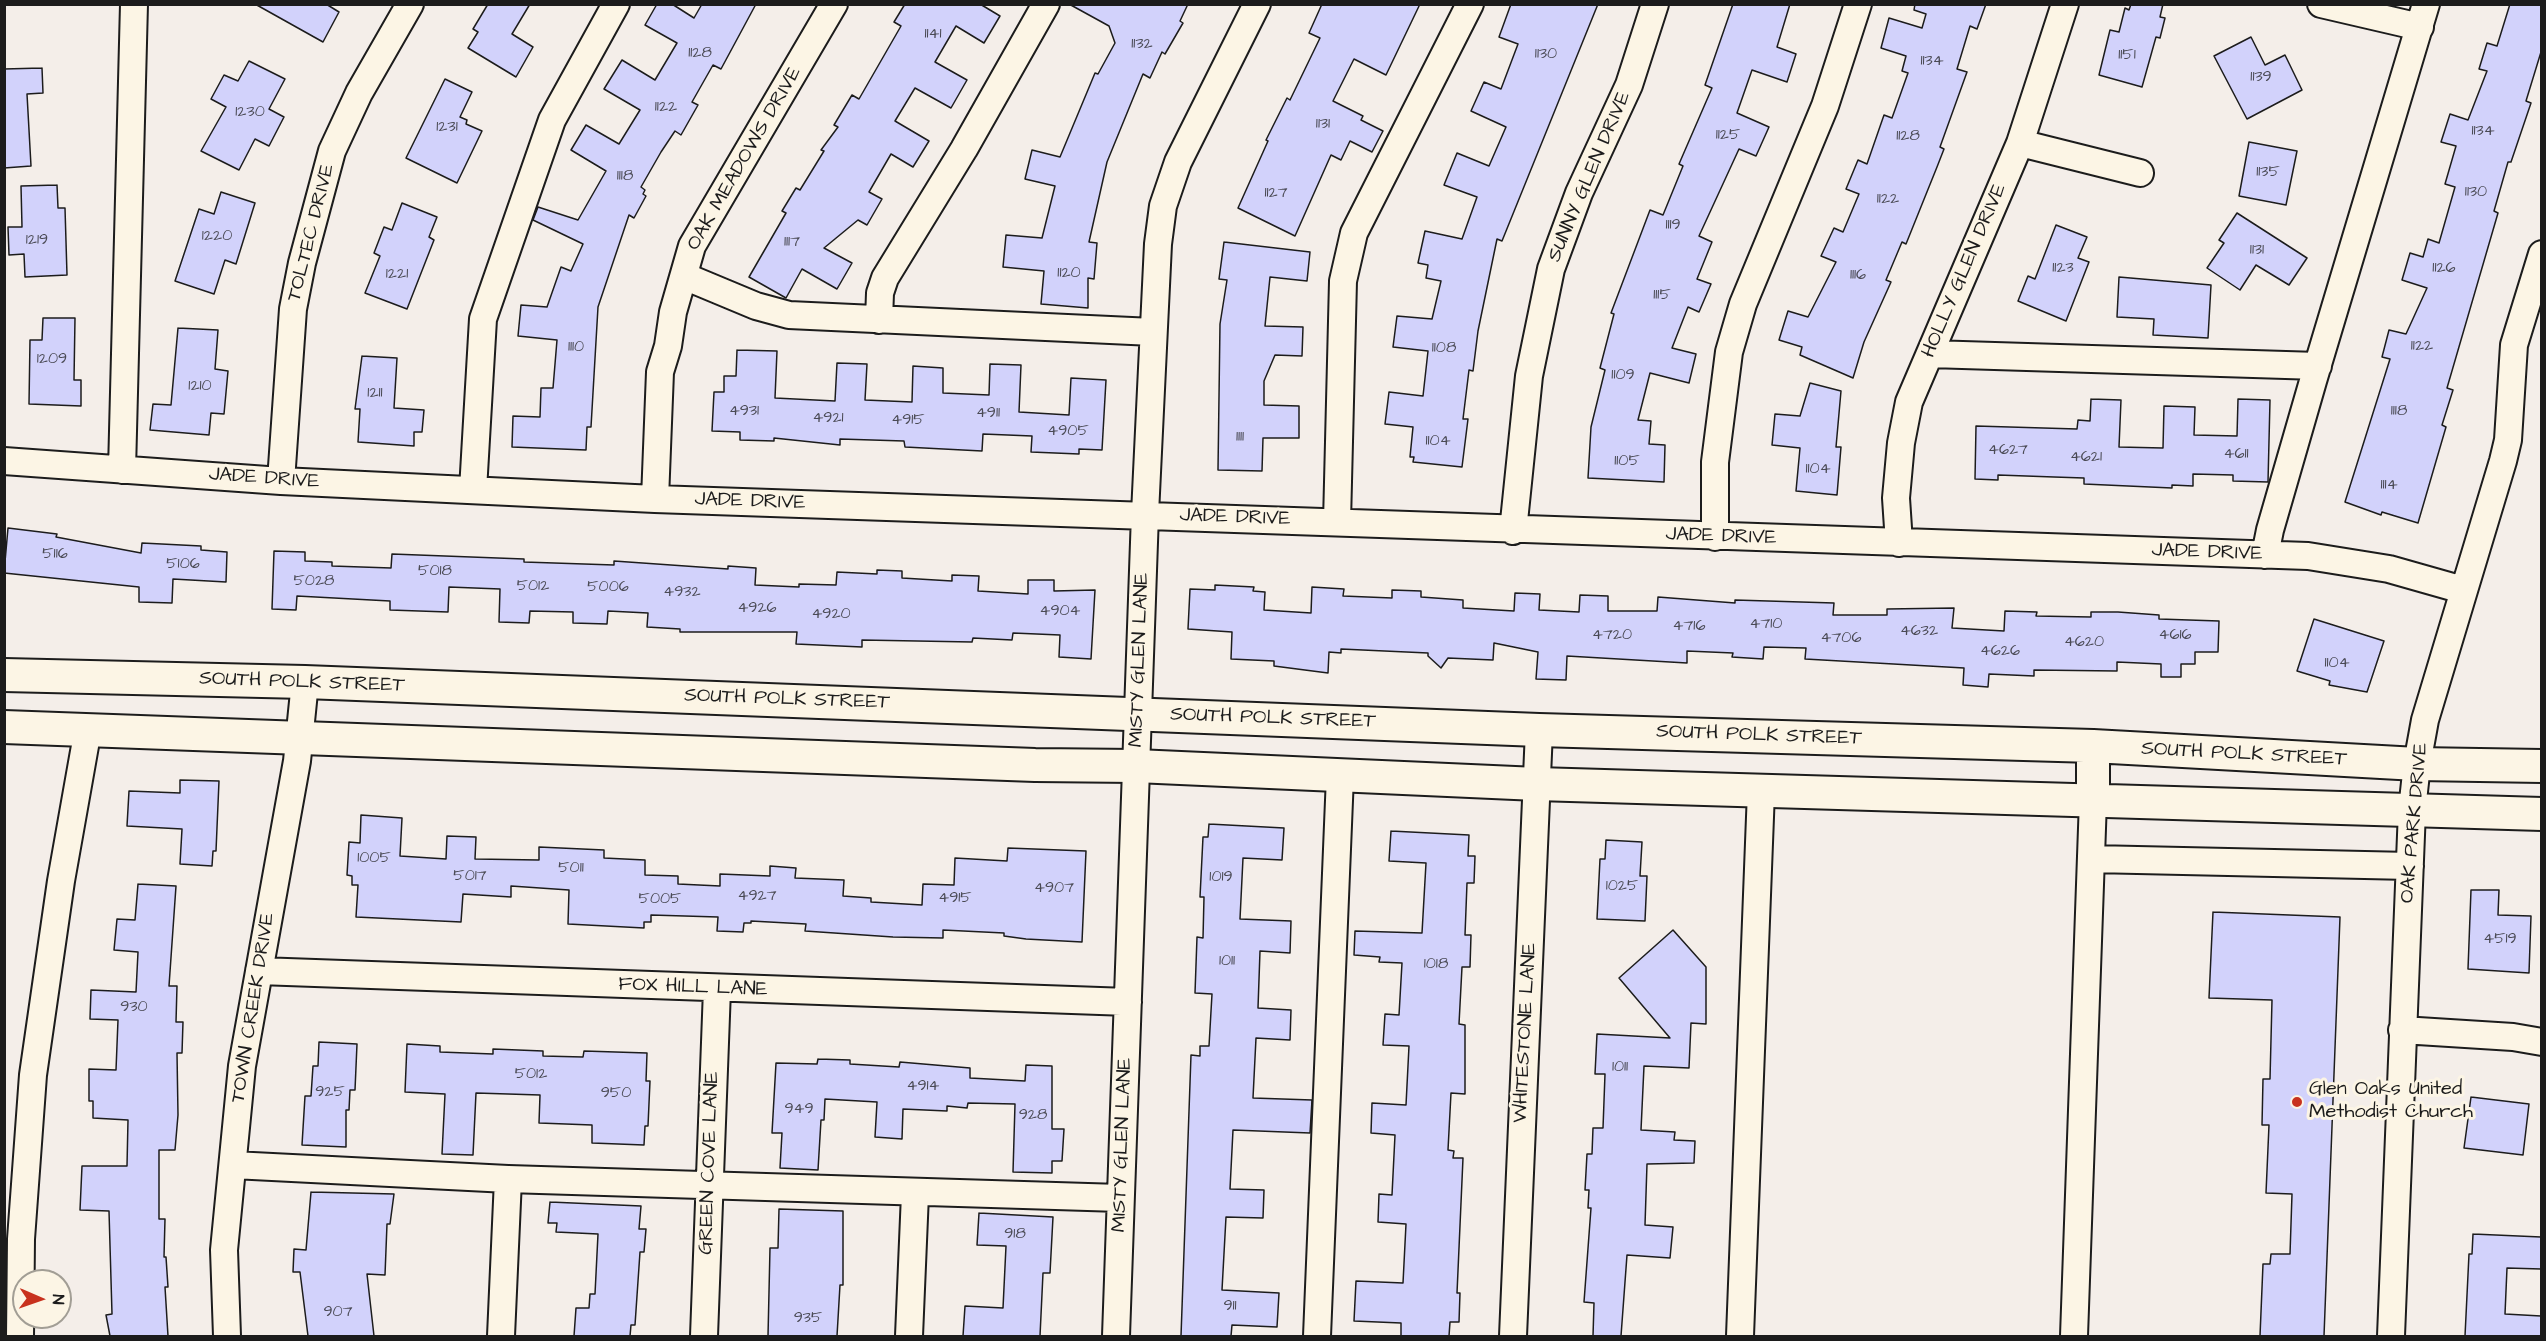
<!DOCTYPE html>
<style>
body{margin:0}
#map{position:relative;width:2546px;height:1341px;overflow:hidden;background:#f4eee9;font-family:"Architects Daughter",sans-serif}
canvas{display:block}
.frame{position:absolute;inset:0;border:6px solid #1c1c1c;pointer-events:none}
.north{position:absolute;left:12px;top:1269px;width:60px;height:60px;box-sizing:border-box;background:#fcf5e5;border:2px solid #a29e95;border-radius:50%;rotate:92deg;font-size:16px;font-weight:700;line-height:24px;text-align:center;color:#1c1c1c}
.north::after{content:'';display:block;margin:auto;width:21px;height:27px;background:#c8321e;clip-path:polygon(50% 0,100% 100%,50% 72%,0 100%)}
</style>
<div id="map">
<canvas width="2546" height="1341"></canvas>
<div class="frame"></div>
<div class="north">N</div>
</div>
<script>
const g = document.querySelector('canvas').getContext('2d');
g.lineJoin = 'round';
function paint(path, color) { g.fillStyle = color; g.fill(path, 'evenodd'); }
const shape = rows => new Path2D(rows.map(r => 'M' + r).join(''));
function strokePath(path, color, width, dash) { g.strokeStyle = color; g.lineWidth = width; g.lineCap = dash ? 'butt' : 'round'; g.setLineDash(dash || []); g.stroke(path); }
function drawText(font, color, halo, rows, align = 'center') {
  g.font = font + ' "Architects Daughter",sans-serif'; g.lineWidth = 6; g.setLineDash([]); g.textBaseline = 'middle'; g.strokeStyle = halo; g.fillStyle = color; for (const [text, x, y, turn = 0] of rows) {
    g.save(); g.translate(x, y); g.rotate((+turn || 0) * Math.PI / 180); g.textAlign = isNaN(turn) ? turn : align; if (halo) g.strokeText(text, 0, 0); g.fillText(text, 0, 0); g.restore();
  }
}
const building = shape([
 [255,4,326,4,339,12,323,42,255,4],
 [488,4,530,4,512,34,533,47,516,77,468,48,478,32,473,29,488,4],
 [657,4,672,4,694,18,702,4,756,4,721,69,713,65,692,102,698,105,681,135,675,131,661,152,641,187,645,190,643,194,646,196,634,218,629,215,598,307,591,427,587,427,586,450,512,447,513,416,540,417,541,388,553,388,557,340,518,336,521,305,547,307,561,267,571,271,583,244,533,220,538,207,578,220,606,171,571,150,586,125,619,144,640,110,604,89,622,60,655,80,677,43,645,25,657,4],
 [905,4,980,4,1000,16,984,43,956,26,935,62,967,80,951,108,915,88,895,121,929,141,913,167,891,154,869,192,882,199,867,225,858,220,824,248,852,263,837,289,802,269,786,298,749,277,786,213,782,211,796,188,800,190,824,151,821,150,838,127,834,125,852,95,859,99,901,26,894,22,905,4],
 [1069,4,1188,4,1180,21,1183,23,1165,54,1162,52,1150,78,1143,74,1107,162,1089,242,1097,243,1094,279,1088,278,1088,308,1041,304,1044,271,1003,267,1006,235,1042,238,1055,186,1025,179,1032,150,1060,157,1095,73,1098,74,1115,43,1109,26,1069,4],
 [1322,4,1420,4,1386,75,1354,59,1333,101,1363,116,1361,120,1383,131,1372,152,1350,141,1341,160,1331,155,1295,236,1238,208,1268,141,1266,140,1287,98,1290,100,1320,38,1309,33,1322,4],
 [1511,4,1598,4,1502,241,1497,239,1478,331,1473,371,1469,370,1463,419,1468,419,1462,467,1413,462,1414,457,1410,457,1413,427,1385,424,1389,392,1423,396,1428,351,1393,347,1397,316,1432,319,1441,281,1426,278,1428,265,1418,263,1425,231,1462,239,1477,197,1444,185,1457,153,1489,166,1506,127,1471,111,1484,82,1501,89,1518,44,1499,37,1511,4],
 [1733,4,1790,4,1777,47,1796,54,1787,82,1752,70,1737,113,1769,127,1756,156,1739,149,1699,236,1712,242,1697,279,1711,284,1699,312,1688,307,1672,348,1696,354,1689,383,1650,373,1638,420,1651,421,1649,444,1665,445,1664,482,1588,478,1591,427,1605,370,1600,368,1614,314,1611,313,1650,210,1663,215,1683,166,1679,164,1712,88,1705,85,1733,4],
 [1915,4,1986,4,1977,29,1970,26,1957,69,1967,72,1940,147,1944,149,1937,167,1906,244,1902,242,1886,280,1891,282,1864,342,1853,378,1800,355,1802,347,1779,340,1788,311,1808,317,1836,262,1821,256,1834,228,1843,232,1859,194,1846,189,1858,160,1867,164,1884,115,1892,118,1908,73,1902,71,1906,56,1881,48,1889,18,1922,28,1926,14,1914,10,1915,4],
 [2131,4,2163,4,2160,17,2165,18,2160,38,2156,37,2142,87,2099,75,2110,30,2119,32,2125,8,2129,10,2131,4],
 [2510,4,2541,4,2541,52,2526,101,2531,103,2511,162,2508,162,2494,211,2498,213,2447,388,2453,390,2442,425,2446,427,2418,523,2382,512,2381,515,2345,502,2390,359,2382,357,2389,330,2406,334,2427,288,2402,280,2410,253,2423,257,2428,239,2439,243,2455,187,2445,184,2456,146,2441,142,2450,114,2468,120,2487,71,2479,69,2487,43,2497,46,2510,4],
 [2251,37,2265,65,2285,55,2302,90,2247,119,2214,56,2251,37],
 [249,61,285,79,269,109,284,117,269,146,255,139,239,170,201,151,226,107,211,99,224,75,238,81,249,61],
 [42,68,43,93,27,94,31,166,4,168,4,69,42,68],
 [445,79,472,92,460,117,467,120,466,124,482,131,457,183,406,158,445,79],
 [2249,142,2297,151,2286,205,2239,196,2249,142],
 [57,185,58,208,65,208,67,275,25,277,24,254,9,255,8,227,22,227,21,186,57,185],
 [221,192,255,203,236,264,225,260,214,294,175,281,199,209,214,214,221,192],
 [402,203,437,217,429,237,434,240,407,309,365,293,380,256,374,253,384,227,392,230,402,203],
 [2237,213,2307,258,2289,285,2256,265,2240,290,2207,268,2224,243,2219,240,2237,213],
 [2056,225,2087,237,2078,258,2089,262,2066,321,2018,301,2028,276,2035,279,2056,225],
 [1224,242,1310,252,1307,281,1270,277,1265,326,1303,327,1302,356,1275,355,1264,381,1264,405,1299,406,1299,438,1263,438,1262,471,1218,470,1220,324,1227,280,1219,279,1224,242],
 [2119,277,2211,285,2208,338,2153,335,2154,319,2117,317,2119,277],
 [43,318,75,318,74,380,81,380,81,406,29,404,30,340,42,340,43,318],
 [178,328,218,330,215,369,228,371,224,414,211,413,209,435,150,430,153,404,171,405,178,328],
 [737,350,777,351,775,398,835,401,837,363,867,364,865,400,912,402,913,366,943,368,943,393,989,395,990,364,1021,365,1019,412,1069,415,1071,378,1106,380,1102,450,1079,449,1079,454,1031,452,1032,436,983,434,982,451,905,447,904,441,840,439,840,445,774,438,774,441,740,440,740,432,712,431,714,392,724,392,724,376,736,376,737,350],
 [362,356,397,358,394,408,424,410,422,432,414,432,414,446,358,442,360,409,355,409,362,356],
 [1810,383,1841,391,1836,447,1841,447,1837,495,1796,491,1800,448,1772,445,1775,414,1800,416,1810,383],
 [2091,399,2121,400,2119,447,2163,448,2164,406,2195,407,2194,435,2237,436,2238,399,2270,400,2268,482,2233,481,2233,475,2193,474,2193,486,2172,485,2172,488,2084,484,2084,478,2054,477,1998,475,1998,480,1975,479,1976,426,2077,429,2078,420,2090,421,2091,399],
 [8,528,57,534,56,537,141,553,142,543,201,546,201,550,227,552,226,582,173,579,172,603,139,602,139,587,4,573,8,528],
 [274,551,305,552,305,561,332,562,332,566,391,568,392,554,524,559,524,562,614,565,614,561,728,569,728,566,756,568,755,585,799,587,799,584,836,585,837,572,877,574,877,570,902,571,902,578,952,581,952,575,979,576,978,591,1028,594,1028,580,1054,580,1054,591,1095,590,1091,659,1059,657,1060,635,1013,633,1012,640,973,638,972,642,862,640,862,647,796,644,797,632,680,632,680,629,647,627,648,613,608,611,607,624,573,623,573,612,530,611,529,623,499,622,500,589,449,587,448,612,390,610,390,601,297,596,296,610,272,609,274,551],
 [1215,585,1254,587,1253,591,1265,592,1264,610,1311,613,1312,587,1344,589,1343,596,1392,598,1392,590,1421,591,1421,597,1463,600,1463,608,1514,611,1515,593,1540,594,1539,610,1579,612,1580,595,1608,596,1608,611,1657,611,1658,597,1735,603,1735,600,1834,603,1833,615,1887,615,1887,609,1954,608,1952,628,2004,631,2005,611,2037,612,2036,616,2091,617,2091,612,2118,612,2159,615,2159,619,2219,621,2218,652,2195,652,2195,664,2181,664,2181,677,2161,677,2161,664,2117,662,2117,671,2034,670,2034,676,1989,674,1988,687,1963,685,1964,668,1805,659,1806,648,1764,647,1763,659,1732,657,1733,653,1687,651,1687,663,1567,656,1566,680,1536,679,1538,652,1494,643,1493,660,1448,658,1441,668,1428,656,1428,653,1341,649,1341,653,1329,652,1328,673,1274,666,1274,661,1231,659,1232,632,1188,629,1190,589,1215,590,1215,585],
 [2314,619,2384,641,2367,692,2329,685,2330,681,2297,671,2314,619],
 [180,780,219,781,216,851,213,851,212,866,180,864,182,829,127,826,129,791,180,793,180,780],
 [361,815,402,818,400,856,446,859,447,836,476,837,475,859,539,860,539,847,604,850,604,858,645,860,645,875,678,876,678,884,720,886,720,874,770,876,770,866,796,868,795,878,844,880,843,896,871,898,871,902,922,905,923,884,954,885,955,858,1007,861,1008,848,1086,851,1082,942,1026,939,1004,936,1004,933,943,930,943,938,893,937,805,931,806,924,751,921,751,923,744,923,743,932,717,931,718,917,651,915,651,922,644,922,644,928,568,924,569,890,511,886,511,897,463,894,461,922,356,917,358,885,352,885,352,876,347,875,349,842,360,843,361,815],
 [1209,824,1284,828,1282,860,1243,858,1240,919,1291,921,1290,953,1260,951,1258,1008,1291,1010,1290,1040,1256,1038,1253,1098,1312,1100,1310,1133,1233,1130,1230,1189,1264,1190,1263,1218,1226,1217,1222,1290,1279,1293,1277,1327,1232,1325,1231,1336,1181,1336,1191,1055,1200,1056,1200,1046,1209,1046,1212,994,1195,993,1197,937,1203,938,1204,897,1200,897,1203,837,1208,837,1209,824],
 [1391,831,1469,835,1468,856,1475,856,1474,883,1467,883,1465,935,1471,935,1470,967,1462,967,1459,1024,1465,1025,1465,1094,1451,1093,1448,1150,1454,1151,1453,1158,1463,1158,1457,1293,1460,1293,1459,1322,1450,1322,1449,1336,1401,1336,1401,1323,1354,1321,1356,1281,1403,1283,1406,1224,1378,1222,1379,1194,1392,1195,1395,1135,1371,1133,1372,1103,1406,1105,1409,1046,1383,1045,1385,1014,1399,1015,1402,963,1379,962,1380,957,1354,955,1355,931,1422,933,1426,863,1389,861,1391,831],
 [1606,840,1642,842,1640,876,1647,876,1645,921,1597,919,1600,859,1605,859,1606,840],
 [138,884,176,886,169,986,177,986,176,1022,183,1022,182,1053,177,1053,178,1115,175,1150,159,1150,159,1219,165,1219,164,1257,166,1257,168,1287,165,1287,168,1336,110,1336,106,1315,112,1314,109,1211,80,1210,82,1166,127,1166,128,1120,93,1118,93,1101,89,1101,89,1069,116,1070,118,1020,90,1019,91,990,136,992,138,952,114,950,117,919,135,920,138,884],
 [2471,890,2499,890,2498,915,2531,916,2529,973,2468,969,2471,890],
 [2213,912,2340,917,2324,1336,2260,1336,2263,1264,2270,1264,2271,1254,2290,1254,2292,1194,2266,1193,2269,1125,2262,1125,2263,1079,2270,1079,2272,1000,2209,998,2213,912],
 [1673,930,1706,967,1706,1024,1691,1023,1689,1068,1644,1066,1641,1130,1675,1132,1674,1140,1695,1141,1694,1163,1647,1164,1645,1225,1673,1227,1670,1258,1627,1255,1621,1336,1593,1336,1594,1303,1584,1302,1591,1208,1588,1208,1589,1190,1585,1190,1587,1154,1592,1154,1593,1128,1603,1128,1605,1074,1595,1074,1597,1034,1670,1038,1619,978,1673,930],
 [319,1042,357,1044,355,1090,350,1090,349,1110,346,1110,346,1147,302,1145,305,1096,311,1096,313,1066,318,1066,319,1042],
 [407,1044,440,1046,440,1052,493,1054,493,1049,543,1051,543,1056,583,1057,584,1051,647,1053,646,1081,650,1081,648,1126,645,1126,644,1145,592,1143,592,1125,539,1123,540,1095,476,1093,473,1155,442,1154,445,1094,405,1092,407,1044],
 [818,1059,850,1060,850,1064,899,1067,900,1062,970,1068,970,1078,1025,1081,1026,1065,1052,1066,1052,1129,1064,1129,1062,1161,1052,1161,1052,1173,1013,1172,1015,1104,968,1103,967,1108,947,1106,947,1111,903,1109,902,1139,875,1137,877,1102,825,1099,824,1120,821,1120,818,1170,780,1168,782,1133,772,1133,776,1063,817,1064,818,1059],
 [2471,1097,2529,1104,2523,1155,2464,1148,2471,1097],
 [311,1192,394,1194,390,1224,387,1224,385,1275,367,1274,374,1336,308,1336,300,1272,293,1272,294,1249,306,1250,311,1192],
 [550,1202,641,1206,639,1229,646,1229,644,1252,640,1252,635,1325,631,1325,630,1336,574,1336,576,1308,589,1308,590,1294,595,1294,598,1234,556,1232,557,1223,548,1223,550,1202],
 [779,1209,843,1211,843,1285,840,1285,837,1336,768,1336,770,1248,778,1248,779,1209],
 [979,1213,1053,1217,1050,1273,1043,1273,1040,1336,963,1336,965,1306,1003,1308,1006,1246,977,1245,979,1213],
 [2473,1234,2541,1237,2541,1269,2507,1268,2505,1314,2541,1316,2541,1336,2465,1336,2469,1254,2472,1254,2473,1234]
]);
paint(building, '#d2d2fb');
strokePath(building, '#1c1c1c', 1.5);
const minor = shape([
 [2321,4,2420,27],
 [2020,143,2140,173],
 [684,276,756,306,789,315,1153,332],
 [879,320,880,293,885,278,964,149,1046,4],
 [1930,354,2318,366],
 [4,461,281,481,655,499,2308,556,2389,569,2463,590],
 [122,470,134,4],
 [281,481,293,309,302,263,332,151,359,93,410,4],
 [473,490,483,319,552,120,616,4],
 [655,499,660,372,668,346,673,312,692,246,834,4],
 [1337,522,1343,281,1354,233,1470,4],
 [1513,531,1529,376,1551,269,1579,193,1629,85,1655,4],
 [1715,537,1715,462,1729,352,1743,304,1825,106,1858,4],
 [1899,543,1896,498,1901,443,1909,402,2020,143,2065,4],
 [2265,555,2270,530,2313,381,2426,4],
 [2092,859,2410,866],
 [259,971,1128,1002],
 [2402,1030,2513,1037,2542,1042],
 [233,1165,508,1179,1120,1198],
 [20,1336,21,1239,33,1075,61,881,88,729],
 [227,1336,224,1250,242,1066,297,761,305,682],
 [501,1336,508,1179],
 [704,1336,717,989],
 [909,1336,915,1194],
 [1116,1336,1145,514,1158,244,1163,206,1178,162,1257,4],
 [1317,1336,1340,776],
 [1513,1336,1539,730],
 [1740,1336,1761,791],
 [2074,1336,2093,800],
 [2391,1336,2412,810,2417,764,2425,720,2503,461,2508,440,2514,345,2542,254]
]);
const major = shape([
 [4,675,305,682,1539,730,2093,746,2417,764,2542,766],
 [4,727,1035,765,1136,766,1537,784,2542,814],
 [2093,800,2093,746]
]);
strokePath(minor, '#1c1c1c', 30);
strokePath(major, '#1c1c1c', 36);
strokePath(minor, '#fcf5e5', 26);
strokePath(major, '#fcf5e5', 32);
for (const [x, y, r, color] of [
 [2297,1102,6,"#c8321e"]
]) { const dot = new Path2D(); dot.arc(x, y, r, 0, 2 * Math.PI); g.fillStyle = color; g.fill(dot); strokePath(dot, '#fcf5e5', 2); }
drawText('16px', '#4a4a54', null, [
 ["1141",933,35],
 ["1132",1142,45],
 ["1128",700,54],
 ["1130",1546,55],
 ["1151",2127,56],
 ["1134",1932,62],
 ["1139",2261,78],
 ["1122",666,108],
 ["1230",250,113],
 ["1131",1323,125],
 ["1231",447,128],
 ["1134",2483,132],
 ["1125",1728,136],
 ["1128",1908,137],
 ["1135",2268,173],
 ["1118",625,177],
 ["1130",2476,193],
 ["1127",1276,194],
 ["1122",1888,200],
 ["1119",1673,226],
 ["1220",217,237],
 ["1219",37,241],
 ["1117",792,243],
 ["1131",2257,251],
 ["1123",2063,269],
 ["1126",2444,269],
 ["1120",1069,274],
 ["1221",397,275],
 ["1116",1858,276],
 ["1115",1662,296],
 ["1122",2422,347],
 ["1110",576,348],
 ["1108",1444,349],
 ["1209",52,360],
 ["1109",1623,376],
 ["1210",200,387],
 ["1211",375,394],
 ["4931",744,412],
 ["1118",2399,412],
 ["4911",988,414],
 ["4921",828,419],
 ["4915",908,421],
 ["4905",1068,432],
 ["1111",1240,438],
 ["1104",1438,442],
 ["4627",2008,451],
 ["4611",2236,455],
 ["4621",2086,458],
 ["1105",1627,462],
 ["1104",1818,470],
 ["1114",2389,486],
 ["5116",55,555],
 ["5106",183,565],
 ["5018",435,572],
 ["5028",314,582],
 ["5012",533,587],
 ["5006",608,588],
 ["4932",682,593],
 ["4926",757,609],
 ["4904",1060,612],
 ["4920",831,615],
 ["4710",1766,625],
 ["4716",1689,627],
 ["4632",1919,632],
 ["4720",1612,636],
 ["4616",2175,636],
 ["4706",1841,639],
 ["4620",2084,643],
 ["4626",2000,652],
 ["1104",2337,664],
 ["1005",374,859],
 ["5011",571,869],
 ["5017",470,877],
 ["1019",1221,878],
 ["1025",1622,887],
 ["4907",1054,889],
 ["4927",757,897],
 ["4915",955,899],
 ["5005",660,900],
 ["4519",2500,940],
 ["1011",1227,962],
 ["1018",1436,965],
 ["930",134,1008],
 ["1011",1620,1068],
 ["5012",531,1075],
 ["4914",923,1087],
 ["925",330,1093],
 ["950",616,1094],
 ["949",799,1110],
 ["928",1033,1116],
 ["918",1015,1235],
 ["911",1230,1307],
 ["907",338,1313],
 ["935",808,1319]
]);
drawText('20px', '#1c1c1c', '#fcf5e5', [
 ["OAK MEADOWS DRIVE",745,159,-60],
 ["SUNNY GLEN DRIVE",1590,177,-67],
 ["TOLTEC DRIVE",312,233,-76],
 ["HOLLY GLEN DRIVE",1965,271,-67],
 ["JADE DRIVE",264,479,4],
 ["JADE DRIVE",750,502,2],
 ["JADE DRIVE",1235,518,2],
 ["JADE DRIVE",1721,537,2],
 ["JADE DRIVE",2207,553,2],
 ["MISTY GLEN LANE",1140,660,-88],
 ["SOUTH POLK STREET",302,683,2],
 ["SOUTH POLK STREET",787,700,2],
 ["SOUTH POLK STREET",1273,719,2],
 ["SOUTH POLK STREET",1759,736,2],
 ["SOUTH POLK STREET",2244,755,3],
 ["OAK PARK DRIVE",2415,823,-85],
 ["FOX HILL LANE",693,988,2],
 ["TOWN CREEK DRIVE",254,1008,-81],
 ["WHITESTONE LANE",1526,1033,-87],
 ["MISTY GLEN LANE",1123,1145,-88],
 ["GREEN COVE LANE",710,1163,-88]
]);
drawText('20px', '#1c1c1c', '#fcf5e5', [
 ["Glen Oaks United",2309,1090],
 ["Methodist Church",2309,1113]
], 'left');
</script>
